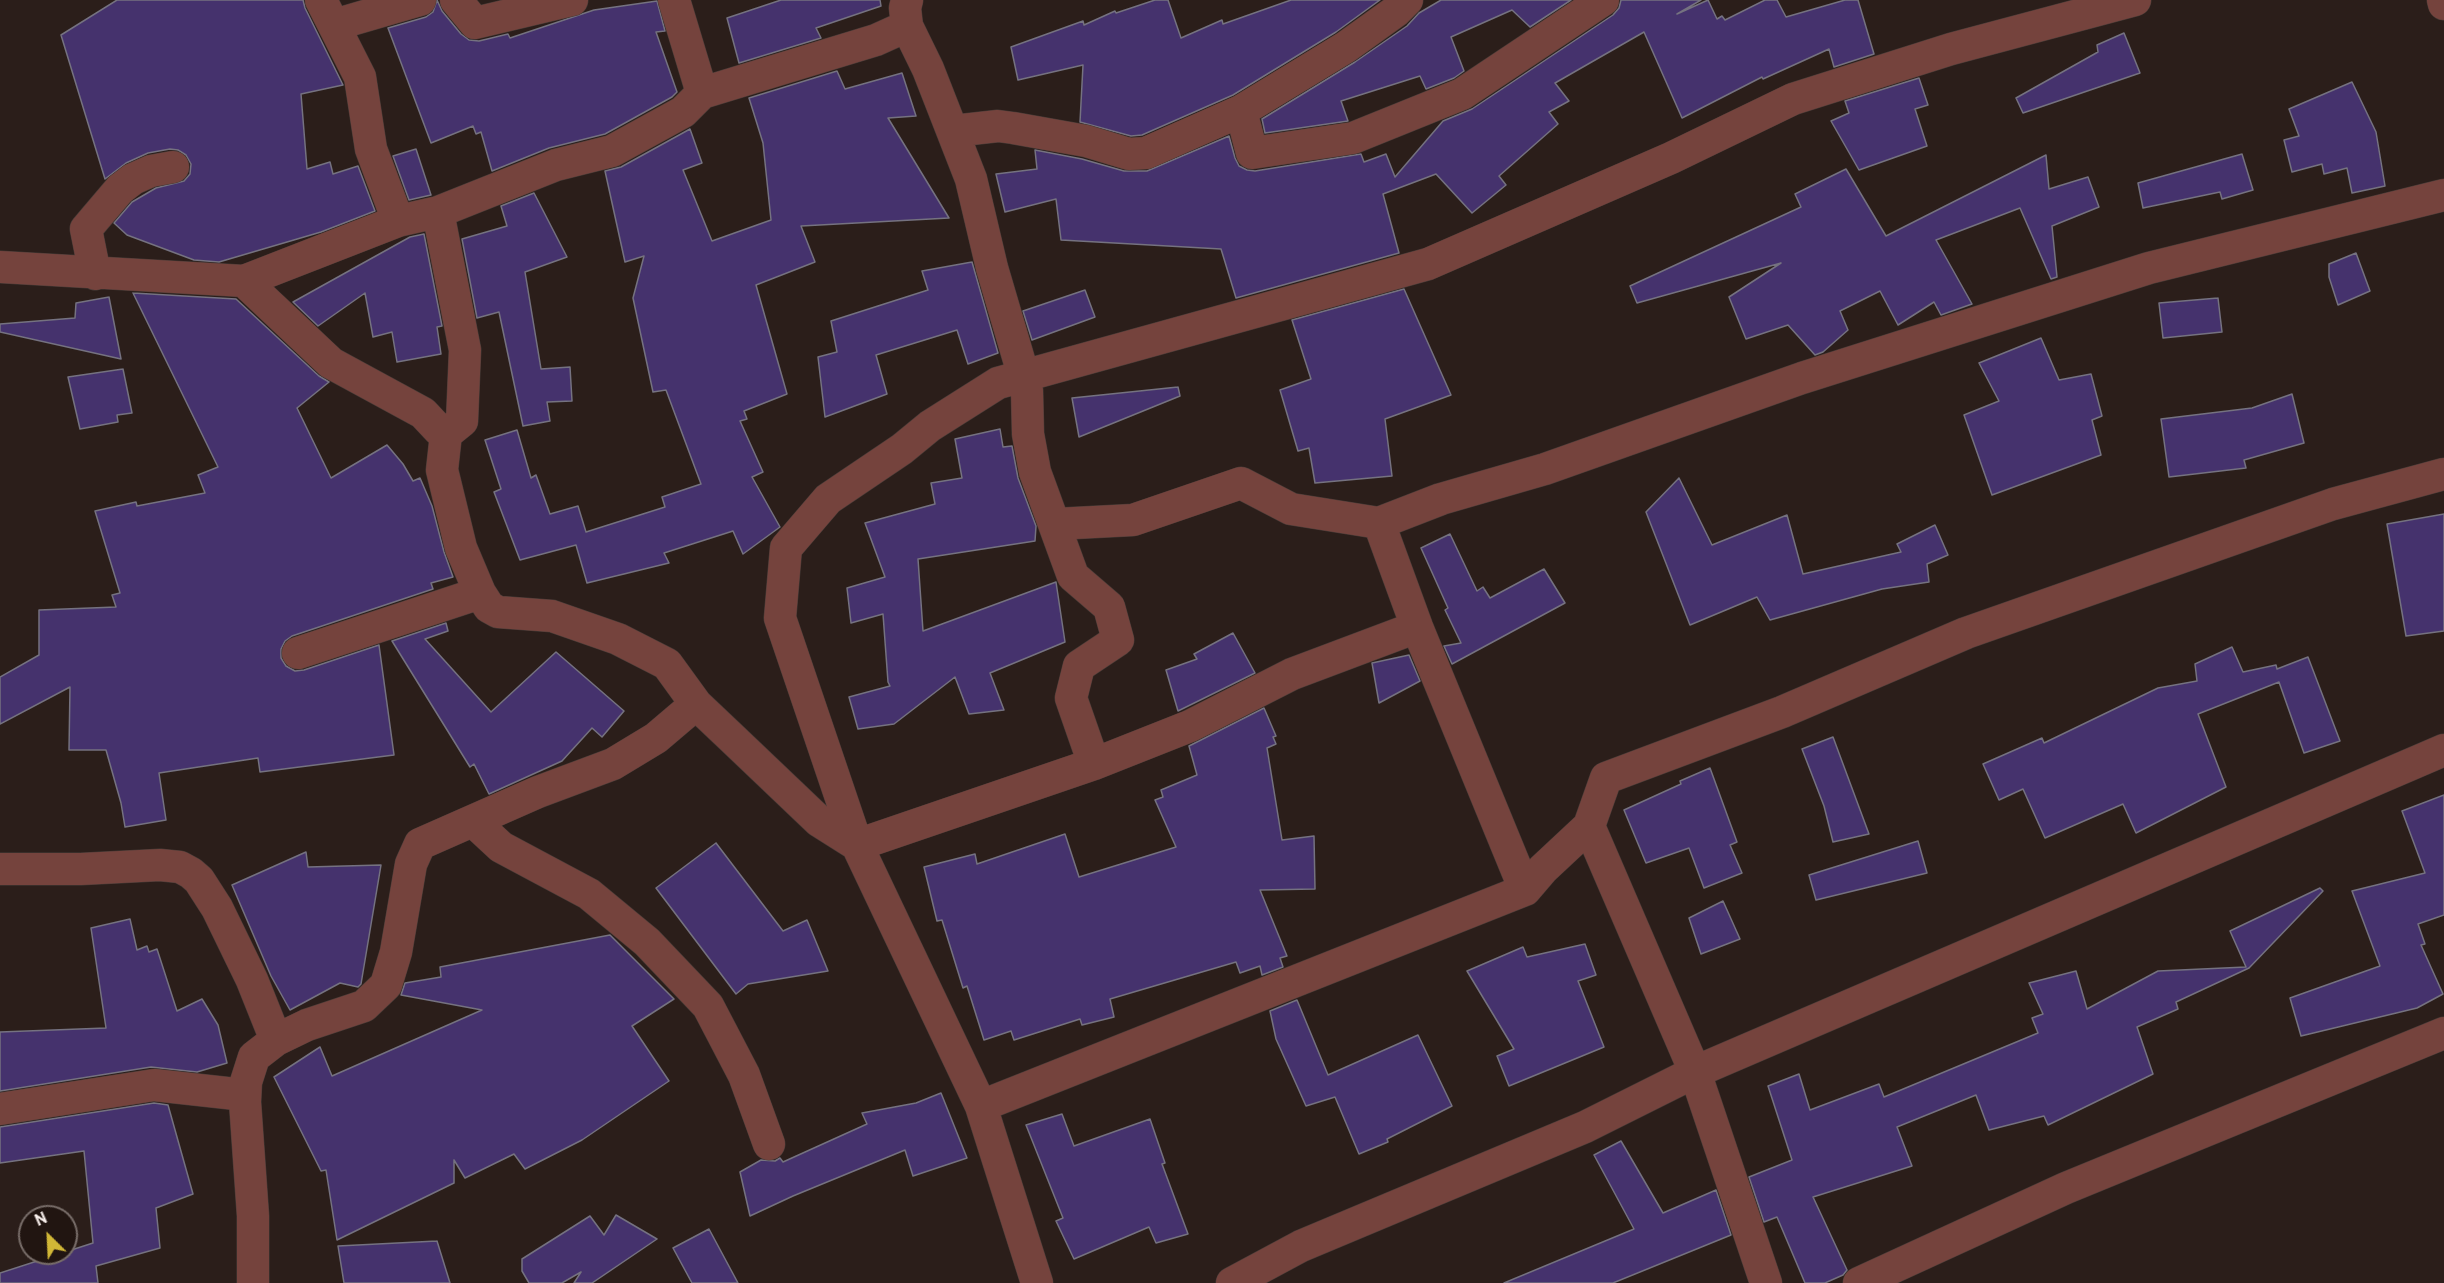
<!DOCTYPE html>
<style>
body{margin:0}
#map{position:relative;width:2444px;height:1283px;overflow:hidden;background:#2b1e1a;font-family:Overpass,sans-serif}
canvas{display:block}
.north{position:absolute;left:18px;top:1205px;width:60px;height:60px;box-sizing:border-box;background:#211511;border:2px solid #786d69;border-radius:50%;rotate:336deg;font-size:16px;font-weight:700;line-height:24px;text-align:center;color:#faf1ee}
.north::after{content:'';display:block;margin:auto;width:21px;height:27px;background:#d1b736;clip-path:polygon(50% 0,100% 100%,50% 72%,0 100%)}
</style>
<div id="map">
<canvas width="2444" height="1283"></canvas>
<div class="north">N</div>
</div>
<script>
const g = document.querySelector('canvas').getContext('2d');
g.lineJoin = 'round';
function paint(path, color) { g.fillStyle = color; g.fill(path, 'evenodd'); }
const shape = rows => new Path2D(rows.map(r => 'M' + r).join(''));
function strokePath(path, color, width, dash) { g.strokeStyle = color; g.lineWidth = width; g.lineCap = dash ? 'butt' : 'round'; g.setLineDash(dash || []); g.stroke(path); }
const building = shape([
 [117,0,303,0,305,8,343,85,301,94,307,169,330,162,333,174,358,166,375,211,321,232,219,262,194,260,127,235,114,223,132,202,156,188,184,181,190,174,191,164,186,155,178,150,170,149,148,153,126,163,105,179,61,35,117,0],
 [437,0,442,11,461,34,469,40,479,41,508,34,510,38,594,10,657,1,665,31,656,32,677,92,672,97,605,134,549,148,492,171,481,132,476,134,473,126,431,143,388,28,426,17,433,12,437,0],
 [781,0,880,0,881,6,816,28,821,38,739,63,727,18,781,0],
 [1155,0,1168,0,1181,38,1222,20,1223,24,1291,0,1380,0,1336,32,1233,95,1142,135,1131,136,1080,122,1083,65,1018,80,1011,47,1083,21,1084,25,1115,11,1116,13,1155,0],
 [1441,0,1571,0,1530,27,1512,10,1451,37,1464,71,1454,78,1426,89,1420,76,1341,101,1348,121,1265,133,1262,119,1355,62,1407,26,1419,13,1441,0],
 [1621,0,1701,0,1677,14,1708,0,1717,19,1722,16,1725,20,1765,0,1777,0,1786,17,1845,0,1858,0,1874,54,1834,67,1829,49,1763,79,1762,77,1682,118,1644,32,1555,83,1569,101,1549,112,1558,124,1499,176,1506,185,1472,213,1436,174,1383,194,1399,253,1236,298,1221,249,1061,240,1056,199,1005,212,996,174,1037,169,1035,150,1082,159,1124,171,1147,171,1229,136,1235,158,1239,166,1247,170,1255,171,1361,154,1364,162,1386,154,1395,177,1443,121,1472,109,1613,15,1619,8,1621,0],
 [2124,33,2140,73,2023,113,2016,98,2098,52,2097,45,2124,33],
 [837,71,845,89,902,73,916,116,888,118,949,218,801,226,815,262,756,285,787,394,744,411,747,419,740,421,763,472,752,477,780,527,743,554,733,531,664,553,669,563,587,583,576,545,520,560,494,492,501,489,485,440,517,430,531,478,536,475,550,514,578,506,586,532,665,507,662,497,701,484,666,390,653,392,633,298,644,256,625,262,605,171,621,167,690,129,702,163,683,170,712,241,771,220,763,143,749,98,837,71],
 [1919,78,1928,105,1915,109,1927,146,1859,170,1831,121,1849,113,1845,101,1919,78],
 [2352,82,2376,132,2385,186,2352,193,2347,168,2324,174,2322,164,2292,172,2284,140,2299,136,2289,109,2352,82],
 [416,149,431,195,409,200,393,156,416,149],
 [2242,154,2253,190,2222,199,2220,192,2143,208,2138,183,2242,154],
 [2046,155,2049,189,2088,177,2099,207,2052,226,2057,277,2051,279,2020,208,1936,240,1972,304,1941,315,1934,302,1898,325,1880,291,1840,311,1848,330,1823,352,1815,355,1788,325,1746,339,1729,297,1781,263,1637,303,1630,286,1801,207,1795,194,1846,169,1886,236,2046,155],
 [534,193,567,257,525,272,541,369,570,367,572,401,547,402,550,421,523,426,499,312,477,318,462,239,507,226,501,206,534,193],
 [424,234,442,326,437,327,441,354,397,362,392,332,373,337,365,293,318,326,293,302,410,237,424,234],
 [2356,253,2370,291,2338,305,2329,277,2329,264,2356,253],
 [972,262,998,353,968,364,957,330,876,355,887,394,825,417,818,357,837,352,831,321,928,290,922,271,972,262],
 [1404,289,1451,395,1385,419,1392,476,1315,483,1309,448,1298,451,1280,390,1311,379,1292,320,1404,289],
 [1085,290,1095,317,1032,340,1023,311,1085,290],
 [133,293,236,299,319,376,329,382,297,408,331,478,387,445,403,464,413,481,420,478,432,506,444,552,453,577,431,583,433,589,292,636,285,641,281,649,281,658,286,666,295,671,304,670,379,645,394,755,260,772,258,758,159,773,166,820,125,827,121,803,106,750,69,750,70,687,0,724,0,677,39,655,39,610,116,607,112,595,120,593,95,511,136,502,137,506,205,493,198,475,218,467,133,293],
 [109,297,121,359,0,332,0,324,75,318,76,303,109,297],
 [2218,298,2222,332,2163,338,2159,303,2218,298],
 [2041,338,2059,380,2091,374,2102,416,2092,420,2101,455,1992,495,1964,415,1999,401,1979,363,2041,338],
 [123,369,132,413,117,415,118,422,80,429,68,377,123,369],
 [1178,387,1180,396,1079,437,1072,398,1178,387],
 [2292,394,2304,443,2244,460,2246,468,2169,477,2161,419,2252,408,2292,394],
 [1000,429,1003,447,1012,446,1018,478,1036,526,1035,541,918,559,923,631,1056,582,1065,642,990,673,1004,710,969,714,955,677,894,724,858,729,849,697,890,686,888,682,883,614,851,623,847,588,885,577,865,523,935,504,931,483,962,478,955,439,1000,429],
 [1679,478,1712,545,1787,515,1803,574,1901,552,1897,544,1935,525,1948,555,1927,564,1929,582,1882,589,1770,620,1757,597,1690,625,1646,512,1679,478],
 [2444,514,2444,631,2406,636,2387,524,2444,514],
 [1450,534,1477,591,1483,587,1490,598,1544,569,1565,603,1452,664,1444,646,1461,643,1445,610,1448,608,1421,548,1450,534],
 [446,623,448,631,425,639,491,712,556,652,624,711,602,737,592,728,562,761,489,794,474,764,470,767,392,641,446,623],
 [1233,633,1255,673,1178,711,1166,670,1197,659,1194,654,1233,633],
 [2232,647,2243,672,2276,665,2277,669,2308,657,2340,741,2304,753,2279,682,2198,714,2226,787,2136,833,2123,804,2045,838,2023,789,1999,800,1983,764,2042,738,2044,743,2158,688,2197,681,2195,664,2232,647],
 [1409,655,1420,681,1379,703,1372,663,1409,655],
 [1264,708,1276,736,1273,737,1276,744,1267,748,1282,840,1314,836,1315,889,1260,890,1287,956,1280,958,1283,967,1262,975,1260,966,1240,973,1236,962,1110,999,1114,1017,1082,1025,1080,1019,1014,1040,1011,1031,984,1040,967,986,963,988,942,920,937,921,924,867,975,854,977,864,1065,834,1079,877,1176,847,1155,800,1163,797,1161,790,1197,775,1189,746,1264,708],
 [1833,737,1869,834,1833,842,1824,806,1802,749,1833,737],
 [1710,768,1737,842,1730,845,1742,873,1704,888,1689,848,1646,863,1624,810,1681,784,1680,781,1710,768],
 [2444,795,2444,915,2418,924,2425,944,2421,945,2443,994,2417,1008,2301,1036,2290,998,2380,966,2352,891,2425,873,2402,811,2444,795],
 [1918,841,1927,873,1816,900,1809,875,1918,841],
 [716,843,783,931,807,920,828,971,748,984,736,994,656,888,716,843],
 [306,852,308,867,381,865,361,984,358,987,340,983,290,1010,271,976,232,885,306,852],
 [2320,888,2323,891,2249,968,2176,1002,2178,1009,2137,1027,2153,1074,2048,1125,2044,1116,1989,1130,1976,1095,1897,1127,1912,1166,1813,1197,1847,1270,1843,1275,1825,1283,1805,1283,1777,1217,1764,1222,1749,1177,1792,1160,1768,1086,1799,1074,1810,1110,1879,1084,1884,1097,2038,1033,2032,1018,2043,1014,2029,983,2076,971,2087,1009,2158,971,2246,967,2230,931,2320,888],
 [1723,901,1740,939,1701,954,1689,918,1723,901],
 [130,919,137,950,147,946,149,952,157,949,177,1011,202,999,218,1025,227,1063,197,1072,151,1067,0,1091,0,1032,106,1028,91,928,130,919],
 [610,935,674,999,632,1026,669,1081,582,1140,525,1169,514,1154,465,1178,454,1160,454,1183,337,1240,326,1170,321,1171,274,1077,320,1047,332,1076,482,1010,401,995,405,983,441,977,440,967,610,935],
 [1585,944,1596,975,1578,981,1604,1047,1509,1086,1497,1056,1514,1049,1467,971,1523,947,1527,957,1585,944],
 [1297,1000,1328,1075,1418,1035,1452,1106,1387,1139,1388,1142,1359,1154,1335,1097,1306,1106,1276,1039,1270,1011,1297,1000],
 [941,1093,967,1158,913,1176,905,1150,793,1196,750,1216,740,1172,761,1160,775,1161,780,1158,783,1162,867,1124,862,1113,916,1103,941,1093],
 [154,1103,168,1105,193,1194,156,1208,160,1248,96,1266,98,1283,0,1283,0,1273,93,1243,84,1151,0,1163,0,1127,154,1103],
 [1062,1114,1074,1146,1150,1119,1165,1163,1162,1164,1188,1234,1156,1243,1149,1227,1074,1259,1056,1221,1063,1218,1026,1125,1062,1114],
 [1621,1141,1663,1213,1716,1190,1731,1235,1613,1283,1504,1283,1634,1229,1594,1155,1621,1141],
 [616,1215,657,1239,592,1283,574,1283,581,1272,562,1283,529,1283,522,1271,522,1259,590,1216,604,1235,616,1215],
 [709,1229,738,1283,692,1283,673,1248,709,1229],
 [437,1241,450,1283,344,1283,338,1246,437,1241]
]);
paint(building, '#45326d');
strokePath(building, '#757280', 1.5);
const street = shape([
 [321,0,360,77,371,149,398,221],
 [456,0,475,23,572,0],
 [674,0,702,93],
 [907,0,905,8,907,26,928,69,971,179,992,268,1024,377,1027,391,1028,434,1035,472,1073,576,1109,607,1118,640,1079,666,1071,698,1094,764],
 [2443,0,2444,4],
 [334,25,420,0],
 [1241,111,1252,153,1353,138,1462,94,1603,0],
 [953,131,998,126,1013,128,1086,141,1129,154,1146,153,1241,111,1346,47,1396,11,1407,0],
 [438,212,556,165,612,151,683,112,702,93,876,40,907,26],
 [0,267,244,281],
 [95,274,86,229,120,189,133,179,151,171,173,167],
 [446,434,439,430,423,413,331,363,244,281,398,221,438,212,465,350,462,421,446,434,442,470,461,548,480,593,489,607,498,612,552,616,618,639,667,664,696,704,734,740,819,821,857,845],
 [1379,523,1417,627,1525,890],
 [1055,524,1133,520,1241,483,1291,509,1379,523,1441,499,1545,469,1802,378,2149,268,2444,195],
 [298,653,480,593],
 [473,821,501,847,589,894,647,942,708,1006,744,1075,769,1144],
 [857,845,1094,764,1190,726,1292,674,1417,627],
 [0,869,81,869,160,865,180,867,191,873,199,880,217,908,252,980,276,1040],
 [981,1106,1525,890,1543,869,1589,826,1606,778,1782,712,1966,633,2333,504,2444,474],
 [0,1109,154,1085,245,1095],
 [253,1283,253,1216,245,1102,246,1082,254,1057,276,1040,307,1025,364,1006,386,985,396,952,411,864,420,844,538,792,613,764,656,738,696,704],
 [1037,1283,981,1106,857,845,780,618,786,548,828,499,902,449,930,426,998,383,1428,264,1671,158,1793,99,1951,49,2135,0],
 [1232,1283,1301,1246,1585,1127,1695,1072,1589,826],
 [1766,1283,1695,1072,2444,750],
 [1859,1283,2066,1188,2444,1033]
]);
strokePath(street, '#483c38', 33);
strokePath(street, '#75433d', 32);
</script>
